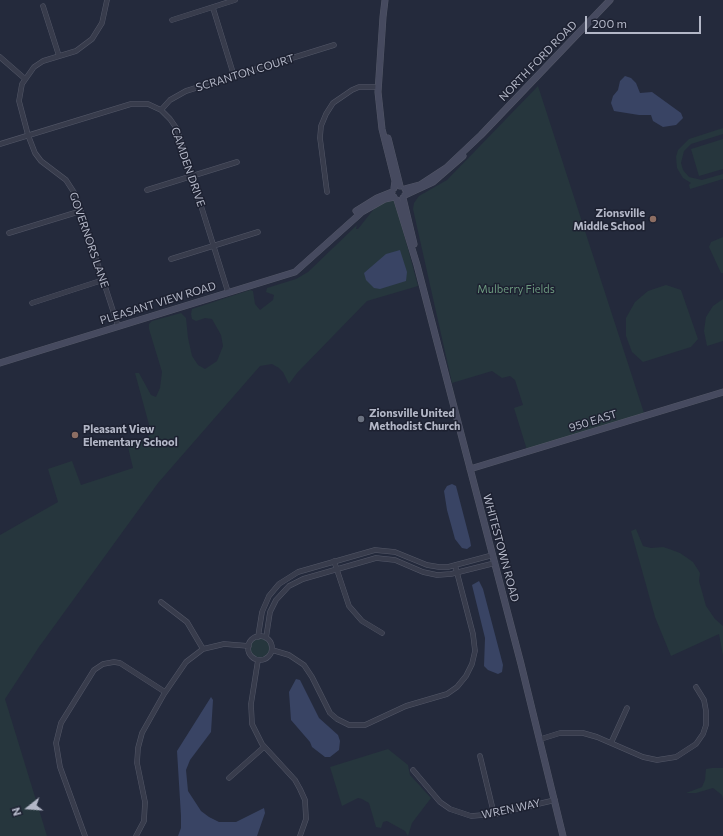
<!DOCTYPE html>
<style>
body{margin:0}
#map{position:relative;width:723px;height:836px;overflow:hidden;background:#242a3c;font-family:Commissioner,sans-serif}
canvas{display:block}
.north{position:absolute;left:8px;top:788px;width:40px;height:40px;-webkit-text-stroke:3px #1d2131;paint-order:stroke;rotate:253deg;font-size:11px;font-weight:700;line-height:16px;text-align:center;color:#b3b7c7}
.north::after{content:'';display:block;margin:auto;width:14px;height:18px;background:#b3b7c7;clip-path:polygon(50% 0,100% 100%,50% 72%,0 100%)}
.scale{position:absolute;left:585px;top:16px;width:116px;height:18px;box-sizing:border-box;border:2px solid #b3b7c7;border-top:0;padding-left:5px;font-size:12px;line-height:14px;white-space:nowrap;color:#b3b7c7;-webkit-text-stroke:3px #1d2131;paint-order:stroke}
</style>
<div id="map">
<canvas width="723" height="836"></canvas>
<div class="north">N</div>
<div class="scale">200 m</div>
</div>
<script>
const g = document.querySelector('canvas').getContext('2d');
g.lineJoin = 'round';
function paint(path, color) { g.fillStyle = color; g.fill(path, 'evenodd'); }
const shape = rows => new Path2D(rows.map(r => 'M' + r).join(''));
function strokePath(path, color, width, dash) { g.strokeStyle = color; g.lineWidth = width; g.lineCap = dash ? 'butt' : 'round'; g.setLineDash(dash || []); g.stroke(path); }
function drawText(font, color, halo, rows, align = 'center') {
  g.font = font + ' Commissioner,sans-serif'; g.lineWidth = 3; g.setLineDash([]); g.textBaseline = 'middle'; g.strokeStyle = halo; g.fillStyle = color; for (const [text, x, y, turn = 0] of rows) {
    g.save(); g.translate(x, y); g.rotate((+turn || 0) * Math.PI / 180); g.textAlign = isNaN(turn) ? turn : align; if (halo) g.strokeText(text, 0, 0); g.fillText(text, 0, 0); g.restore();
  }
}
paint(shape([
 [538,86,644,413,527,450,514,408,523,405,515,380,510,376,502,378,492,371,452,383,413,209,414,203,419,196,447,180],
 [723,128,723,134,691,144,684,151,681,163,683,170,689,177,702,180,723,174,723,179,690,189,689,185,691,183,683,178,677,168,676,157,678,150,689,139],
 [723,139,723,169,699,176,691,149],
 [392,199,395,201,418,286,367,301,297,373,289,384,283,372,279,368,272,364,260,366,158,483,39,647,5,699,47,836,0,836,0,535,58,502,48,469,72,461,81,485,133,468,127,443,148,437,151,432,135,373,139,373,151,395,156,397,160,388,162,372,149,329,149,324,152,321,181,313,186,318,188,338,192,356,198,365,205,369,217,361,223,346,221,335,212,319,205,318,196,321,192,319,191,314,192,309,250,290,253,291,255,304,260,310,273,300,274,295,266,292,267,288,296,279,308,272,357,225,356,229,358,229,377,205],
 [723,237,723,273,721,273,709,247,711,242],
 [666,285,681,290,698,339,691,347,643,362,632,352,626,336,626,318,635,302,648,291],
 [723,299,723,341,707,346,704,331,706,317,713,306],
 [636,529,643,546,651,548,663,547,672,550,680,553,693,562,700,573,699,581,706,606,715,619,723,626,723,656,719,634,671,656,655,617,631,531],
 '250 648a10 10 0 1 1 20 0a10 10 0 1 1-20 0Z',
 [388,749,408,765,410,775,431,798,412,823,408,836,405,831,387,821,383,822,381,828,376,827,369,803,362,799,358,798,342,806,330,767],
 [712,768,723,768,723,799,722,795,713,788,696,793,686,793,702,787,705,780,706,769]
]), '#26363d');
paint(shape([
 [625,76,631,78,636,83,640,93,652,92,681,113,683,118,676,125,663,127,653,121,651,115,639,115,614,111,611,103,613,96,618,90,620,81],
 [400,250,407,272,406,281,380,289,374,288,366,280,364,273,386,254],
 [452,484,456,486,470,540,471,546,467,549,462,548,455,539,447,510,444,491,447,486],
 [479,581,483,589,503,665,502,672,498,674,488,670,484,666,485,638,472,585],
 [296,679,300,680,319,718,338,735,340,741,339,750,330,757,325,757,312,747,310,742,291,720,289,692],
 [211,697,213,700,211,732,190,760,186,770,188,791,201,811,209,817,219,822,236,822,264,808,265,813,257,836,178,836,181,828,181,816,177,751]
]), '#394464');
const street = shape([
 [107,0,102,23,92,39,76,51,43,61,34,67,22,84,19,101,28,135,35,153,41,161,66,180,75,194,118,326],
 [43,6,59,56],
 [213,8,234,76],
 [172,20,235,0],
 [0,57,24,78],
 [161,110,170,100,186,91,334,45],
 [0,144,131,104,148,104,161,110,170,119,177,129,228,292],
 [147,190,237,162],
 [327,192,320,138,321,126,326,114,333,103,352,90,359,87,378,87],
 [9,233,81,211],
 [171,259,258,232],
 [32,303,103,280],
 [334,561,349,606,362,621,382,633],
 [161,602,187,622,203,649],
 '248 648a12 12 0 1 1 24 0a12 12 0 1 1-24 0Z',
 [258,637,262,612,269,596,279,584,298,572,375,550,395,552,427,565,439,567,448,567,493,555],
 [266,638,270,612,276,600,289,586,303,579,376,558,395,560,423,572,437,575,451,574,495,563],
 [272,650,289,655,304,665,312,677,330,713,337,719,349,725,365,725,406,706,447,694,457,687,466,676,472,664,475,651,473,634,455,565],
 [258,660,251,704,252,724,262,744,295,780,300,789,305,800,306,819,300,836],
 [541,739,560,733,583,733,597,737,643,757,657,760,676,757,696,744,703,734,706,725,706,711,704,700,696,687],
 [611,743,627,708],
 [480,756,494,814],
 [413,770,440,802,450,809,471,816,496,814,555,800],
 [229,778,264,747],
 [85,836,60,767,56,743,61,723,94,670,103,664,114,662,120,663,165,692],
 [136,836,144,821,145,802,137,763,138,748,142,733,164,694,186,662,203,649,224,644,249,646]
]);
const secondary = shape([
 [385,0,383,17,378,92,382,129,395,181,394,188],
 [388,138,400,186],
 [405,189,420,185,446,168,481,135,610,0],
 [405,195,433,182,463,156],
 [403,198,414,244],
 [397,200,417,265,521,664,563,836],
 [356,211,377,198,392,192],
 [0,363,295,272,362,212,385,199,394,197],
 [470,469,723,392]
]);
strokePath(street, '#535767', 5.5);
strokePath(secondary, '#535767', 7);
strokePath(street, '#383c4c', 4.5);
strokePath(secondary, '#464a5f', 6);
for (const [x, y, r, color] of [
 [653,219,4,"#8d6e63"],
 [361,419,4,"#6b7280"],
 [75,435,4,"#8d6e63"]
]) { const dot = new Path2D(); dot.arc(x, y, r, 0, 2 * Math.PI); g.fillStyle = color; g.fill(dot); strokePath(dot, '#1d2131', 1.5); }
drawText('11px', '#b3b7c7', '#1d2131', [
 ["NORTH FORD ROAD",538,61,-46],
 ["SCRANTON COURT",245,73,-17],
 ["CAMDEN DRIVE",188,167,71],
 ["GOVERNORS LANE",89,240,71],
 ["PLEASANT VIEW ROAD",158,303,-17],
 ["950 EAST",593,421,-17],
 ["WHITESTOWN ROAD",501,548,75],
 ["WREN WAY",511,809,-12]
]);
drawText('bold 11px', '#b3b7c7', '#1d2131', [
 ["Zionsville",645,213,"right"],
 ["Middle School",645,226,"right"],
 ["Zionsville United",369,413],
 ["Methodist Church",369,426],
 ["Pleasant View",83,429],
 ["Elementary School",83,442]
], 'left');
drawText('11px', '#6b987e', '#1d2131', [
 ["Mulberry Fields",516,289]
]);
</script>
